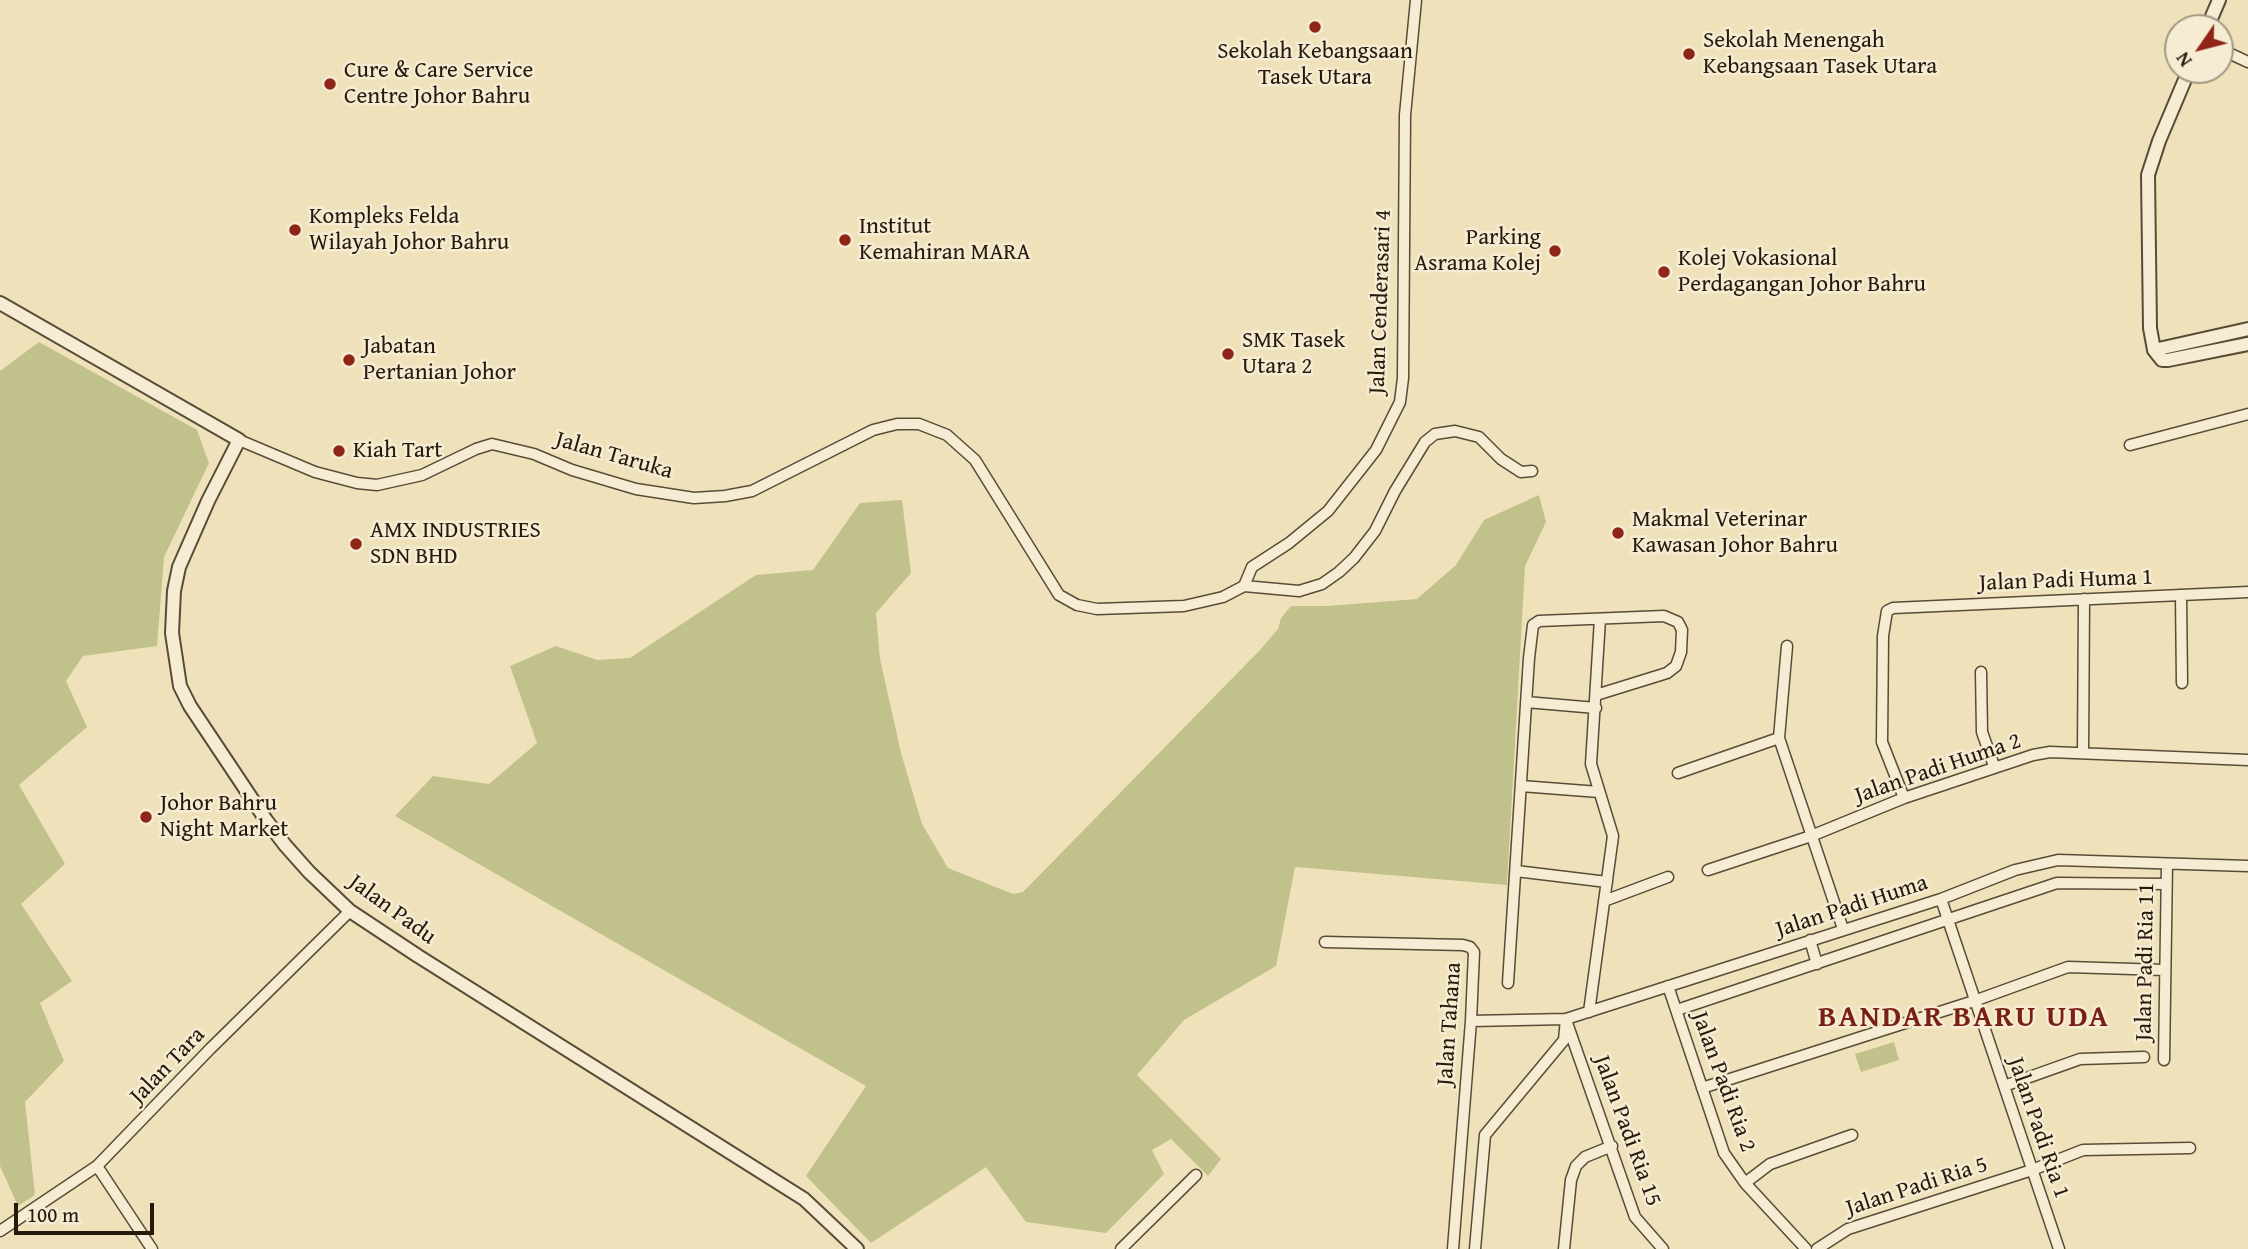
<!DOCTYPE html>
<style>
body{margin:0}
#map{position:relative;width:2248px;height:1249px;overflow:hidden;background:#efe2bb;font-family:"Gentium Book Plus",serif}
canvas{display:block}
.north{position:absolute;left:2164px;top:14px;width:70px;height:70px;box-sizing:border-box;background:#f5ecd3;border:2px solid #a29883;border-radius:50%;rotate:235deg;font-size:19px;font-weight:700;line-height:28px;text-align:center;color:#261a0b}
.north::after{content:'';display:block;margin:auto;width:24px;height:32px;background:#8f2418;clip-path:polygon(50% 0,100% 100%,50% 72%,0 100%)}
.scale{position:absolute;left:14px;top:1203px;width:140px;height:32px;box-sizing:border-box;border:4px solid #261a0b;border-top:0;padding-left:9px;font-size:21px;line-height:24px;white-space:nowrap;color:#261a0b;-webkit-text-stroke:5px #f5ecd3;paint-order:stroke}
</style>
<div id="map">
<canvas width="2248" height="1249"></canvas>
<div class="north">N</div>
<div class="scale">100 m</div>
</div>
<script>
const g = document.querySelector('canvas').getContext('2d');
g.lineJoin = 'round';
function paint(path, color) { g.fillStyle = color; g.fill(path, 'evenodd'); }
const shape = rows => new Path2D(rows.map(r => 'M' + r).join(''));
function strokePath(path, color, width, dash) { g.strokeStyle = color; g.lineWidth = width; g.lineCap = dash ? 'butt' : 'round'; g.setLineDash(dash || []); g.stroke(path); }
function drawText(font, color, halo, rows, align = 'center') {
  g.font = font + ' "Gentium Book Plus",serif'; g.lineWidth = 5; g.setLineDash([]); g.textBaseline = 'middle'; g.strokeStyle = halo; g.fillStyle = color; for (const [text, x, y, turn = 0] of rows) {
    g.save(); g.translate(x, y); g.rotate((+turn || 0) * Math.PI / 180); g.textAlign = isNaN(turn) ? turn : align; if (halo) g.strokeText(text, 0, 0); g.fillText(text, 0, 0); g.restore();
  }
}
paint(shape([
 [39,342,197,430,209,463,164,557,157,646,83,656,66,681,87,727,19,785,65,864,21,904,72,981,40,1003,64,1061,25,1102,35,1195,18,1206,0,1166,0,371],
 [1539,495,1546,522,1525,566,1507,885,1295,867,1276,966,1184,1020,1137,1075,1221,1159,1208,1176,1171,1139,1152,1150,1164,1174,1106,1233,1026,1222,986,1167,871,1243,806,1176,866,1086,395,816,433,776,489,784,537,743,510,666,556,646,597,660,630,658,756,575,813,570,860,503,902,500,911,573,876,613,880,659,901,753,922,824,948,868,1013,894,1023,892,1260,650,1278,629,1281,618,1291,606,1327,606,1417,599,1456,565,1484,520],
 [1894,1042,1899,1060,1861,1072,1855,1054]
]), '#c1c18b');
const minor = shape([
 [2220,49,2248,62],
 [239,440,315,472,357,483,377,485,422,475,476,449,492,444,534,454,572,470,636,489,694,498,725,496,752,491,873,430,897,424,919,424,947,435,975,460,1059,595,1077,605,1097,609,1184,606,1223,597,1244,586],
 [2130,445,2248,414],
 [1244,586,1252,567,1289,543,1328,511,1376,450,1400,402,1403,378,1405,115,1416,0],
 [1244,586,1299,591,1322,584,1339,572,1354,558,1375,531,1395,491,1425,442,1435,434,1455,431,1479,437,1501,459,1521,472,1532,471],
 [2181,595,2182,683],
 [1787,646,1779,738,1843,929],
 [1981,672,1982,732,1994,766],
 [1526,702,1596,708],
 [2083,753,2084,599],
 [1678,773,1779,738],
 [1521,786,1599,792],
 [1904,798,1882,742,1883,636,1887,611,1893,608,2248,592],
 [1708,870,1811,836,1904,798,2033,755,2050,752,2248,760],
 [1516,871,1607,882],
 [1941,899,2059,1249],
 [1604,901,1668,877],
 [1810,940,1817,964],
 [1325,942,1463,945,1470,947,1474,952,1471,1021,1453,1249],
 [1508,983,1529,658,1533,625,1539,621,1664,616,1678,622,1682,630,1681,652,1676,666,1667,673,1596,695],
 [1668,986,1724,1153,1745,1183,1806,1249],
 [1677,1010,2057,883,2166,884],
 [1589,1012,1613,836,1591,764,1600,619],
 [1471,1021,1566,1019,1941,899,2015,870,2058,860,2248,866],
 [1567,1023,1635,1217,1663,1249],
 [2164,1060,2167,864],
 [2004,1086,2080,1059,2144,1057],
 [1702,1088,1974,1001,2068,967,2165,970],
 [97,1166,152,1249],
 [1745,1183,1770,1164,1852,1135],
 [0,1231,97,1166,210,1049,350,911],
 [1121,1249,1196,1175],
 [1475,1249,1485,1135,1564,1040,1566,1019],
 [1564,1249,1571,1180,1576,1166,1585,1157,1612,1146],
 [1817,1249,1848,1229,2032,1170,2083,1150,2190,1148]
]);
const tertiary = shape([
 [2207,28,2219,0],
 [2189,70,2159,141,2148,175,2150,328,2154,350,2162,360,2168,360,2248,344],
 [0,303,239,440,208,501,179,567,174,591,172,633,180,686,190,706,266,820,285,845,309,872,350,911,418,956,804,1199,857,1249],
 [2154,350,2248,329]
]);
strokePath(minor, '#584c37', 13);
strokePath(tertiary, '#584c37', 16);
strokePath(minor, '#f5ecd3', 10);
strokePath(tertiary, '#f5ecd3', 12);
for (const [x, y, r, color] of [
 [1315,27,7,"#8f2418"],
 [1689,54,7,"#8f2418"],
 [330,84,7,"#8f2418"],
 [295,230,7,"#8f2418"],
 [845,240,7,"#8f2418"],
 [1555,251,7,"#8f2418"],
 [1664,272,7,"#8f2418"],
 [1228,354,7,"#8f2418"],
 [349,360,7,"#8f2418"],
 [339,451,7,"#8f2418"],
 [1618,533,7,"#8f2418"],
 [356,544,7,"#8f2418"],
 [146,817,7,"#8f2418"]
]) { const dot = new Path2D(); dot.arc(x, y, r, 0, 2 * Math.PI); g.fillStyle = color; g.fill(dot); strokePath(dot, '#f5ecd3', 2.5); }
drawText('23px', '#261a0b', '#f5ecd3', [
 ["Sekolah Menengah",1703,41],
 ["Kebangsaan Tasek Utara",1703,67],
 ["Sekolah Kebangsaan",1315,52,"center"],
 ["Tasek Utara",1315,78,"center"],
 ["Cure & Care Service",344,71],
 ["Centre Johor Bahru",344,97],
 ["Kompleks Felda",309,217],
 ["Wilayah Johor Bahru",309,243],
 ["Institut",859,227],
 ["Kemahiran MARA",859,253],
 ["Parking",1541,238,"right"],
 ["Asrama Kolej",1541,264,"right"],
 ["Kolej Vokasional",1678,259],
 ["Perdagangan Johor Bahru",1678,285],
 ["SMK Tasek",1242,341],
 ["Utara 2",1242,367],
 ["Jabatan",363,347],
 ["Pertanian Johor",363,373],
 ["Kiah Tart",353,451],
 ["Makmal Veterinar",1632,520],
 ["Kawasan Johor Bahru",1632,546],
 ["AMX INDUSTRIES",370,531],
 ["SDN BHD",370,557],
 ["Johor Bahru",160,804],
 ["Night Market",160,830]
], 'left');
drawText('23px', '#261a0b', '#f5ecd3', [
 ["Jalan Cenderasari 4",1381,302,-88],
 ["Jalan Taruka",614,456,16],
 ["Jalan Padi Huma 1",2066,581,-2],
 ["Jalan Padi Huma 2",1938,769,-19],
 ["Jalan Padi Huma",1852,907,-18],
 ["Jalan Padu",392,910,36],
 ["Jalan Padi Ria 11",2146,962,-89],
 ["Jalan Tahana",1450,1024,-86],
 ["Jalan Tara",168,1066,-46],
 ["Jalan Padi Ria 2",1723,1082,70],
 ["Jalan Padi Ria 1",2038,1128,71],
 ["Jalan Padi Ria 15",1627,1131,70],
 ["Jalan Padi Ria 5",1917,1187,-18]
]);
g.letterSpacing = '2px';
drawText('bold 30px', '#7a1f14', '#f5ecd3', [
 ["BANDAR BARU UDA",1964,1018]
]);
g.letterSpacing = '0px';
</script>
